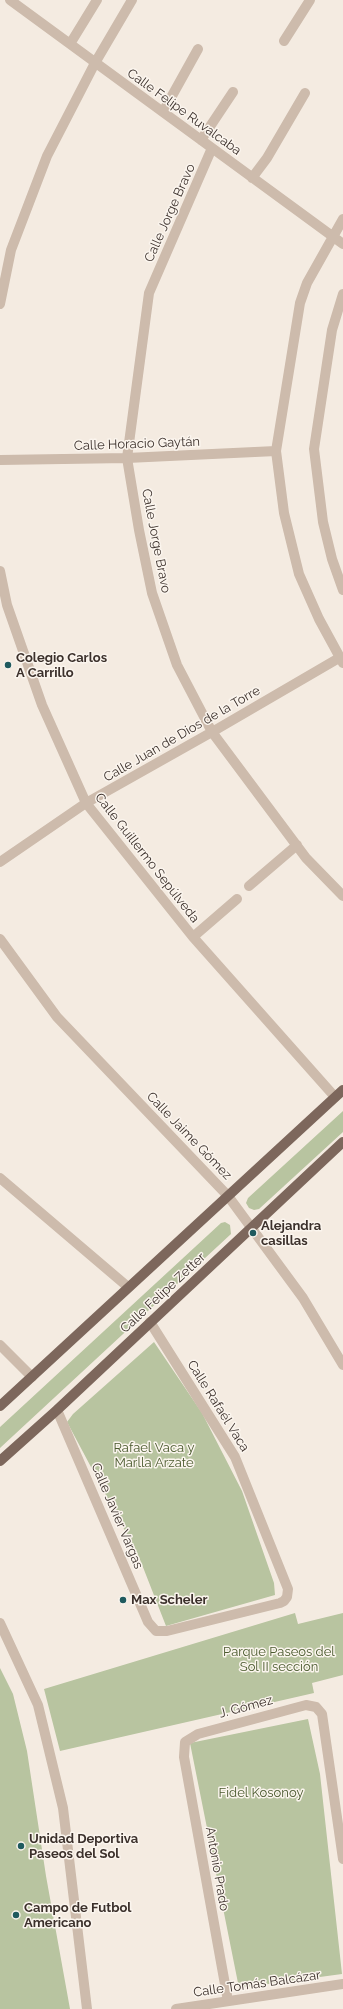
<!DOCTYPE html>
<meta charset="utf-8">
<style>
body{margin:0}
canvas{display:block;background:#f4ebe1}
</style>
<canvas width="343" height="2009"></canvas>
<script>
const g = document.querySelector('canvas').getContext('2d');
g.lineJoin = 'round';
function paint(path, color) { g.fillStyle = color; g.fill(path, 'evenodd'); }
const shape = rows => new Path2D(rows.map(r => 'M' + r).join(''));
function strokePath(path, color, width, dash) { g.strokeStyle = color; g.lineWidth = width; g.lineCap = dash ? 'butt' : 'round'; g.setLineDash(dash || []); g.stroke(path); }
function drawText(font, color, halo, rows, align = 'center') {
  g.font = font + ' Raleway,sans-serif'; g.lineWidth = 3; g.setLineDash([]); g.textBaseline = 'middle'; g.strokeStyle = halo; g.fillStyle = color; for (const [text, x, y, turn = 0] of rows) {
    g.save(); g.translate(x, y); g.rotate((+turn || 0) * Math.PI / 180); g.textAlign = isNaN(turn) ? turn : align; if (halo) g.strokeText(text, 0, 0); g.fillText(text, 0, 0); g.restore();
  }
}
paint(shape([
 [343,1111,343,1132,259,1209,254,1210,249,1208,246,1203,248,1198],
 [225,1222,230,1225,231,1234,0,1448,0,1427,221,1223],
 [154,1342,202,1413,242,1491,274,1583,275,1595,166,1626,139,1557,67,1422,73,1414],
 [295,1613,298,1624,343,1613,343,1675,312,1683,314,1693,60,1751,44,1689],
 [0,1668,13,1694,27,1751,46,1876,70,2009,0,2009],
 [308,1719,320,1774,342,1974,239,1988,190,1743]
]), '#b8c4a0');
strokePath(shape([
 [10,0,343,244],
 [284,41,310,0],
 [70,44,97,0],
 [163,112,198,49],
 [201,140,233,92],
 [212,148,149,293,127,458,139,530,152,593,177,665,212,732,306,858,343,896],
 [252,178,267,158,305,93],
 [343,219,307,283,300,303,276,451,284,513,299,574,319,619,343,663],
 [343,294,332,330,314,449,323,522,332,559,343,590],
 [0,304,11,250,47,156,95,63,132,0],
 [0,460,127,458,276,451],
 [0,571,7,605,42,705,86,803,193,937,335,1097],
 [0,862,86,803,212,732,339,658],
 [249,886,297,845],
 [193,937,237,899],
 [0,939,57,1017,228,1196,303,1298,343,1365],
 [0,1178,128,1287],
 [0,1345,32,1377],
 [57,1410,148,1622,156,1631,167,1631,280,1603,284,1601,287,1597,288,1589,235,1457,150,1322],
 [0,1623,38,1705,63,1808,87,2009],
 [228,2001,184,1757,185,1742,198,1734,306,1705,316,1707,322,1714,343,1859],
 [176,2009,343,1984]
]), '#cdbbac', 10);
strokePath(shape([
 [0,1406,343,1090],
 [0,1461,57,1410,343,1142]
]), '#7d675c', 10);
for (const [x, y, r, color] of [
 [8,665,4,"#1f5a5e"],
 [253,1233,4,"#1f5a5e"],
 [123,1600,4,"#1f5a5e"],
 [21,1846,4,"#1f5a5e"],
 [16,1915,4,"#1f5a5e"]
]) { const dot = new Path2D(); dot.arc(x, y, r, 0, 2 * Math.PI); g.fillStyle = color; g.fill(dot); strokePath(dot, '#fbf5ee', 1.5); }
drawText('13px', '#3b302b', '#fbf5ee', [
 ["Calle Felipe Ruvalcaba",184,112,36],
 ["Calle Jorge Bravo",170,213,-66],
 ["Calle Horacio Gaytán",137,444,-2],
 ["Calle Jorge Bravo",156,541,79],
 ["Calle Juan de Dios de la Torre",182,734,-30],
 ["Calle Guillermo Sepúlveda",147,858,52],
 ["Calle Jaime Gómez",189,1136,46],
 ["Calle Felipe Zetter",163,1293,-43],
 ["Calle Rafaél Vaca",218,1406,58],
 ["Calle Javier Vargas",117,1516,67],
 ["J. Gómez",246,1707,-15],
 ["Antonio Prado",217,1869,80],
 ["Calle Tomás Balcázar",257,1984,-8]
]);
drawText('bold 13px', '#3b302b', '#fbf5ee', [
 ["Colegio Carlos",16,658],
 ["A Carrillo",16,673],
 ["Alejandra",261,1226],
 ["casillas",261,1241],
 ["Max Scheler",131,1600],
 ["Unidad Deportiva",29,1839],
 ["Paseos del Sol",29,1854],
 ["Campo de Futbol",24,1908],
 ["Americano",24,1923]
], 'left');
drawText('13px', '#4a5a2e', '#fbf5ee', [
 ["Rafael Vaca y",154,1448],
 ["Marlla Arzate",154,1463],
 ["Parque Paseos del",279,1652],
 ["Sol II sección",279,1667],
 ["Fidel Kosonoy",261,1793]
]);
</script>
